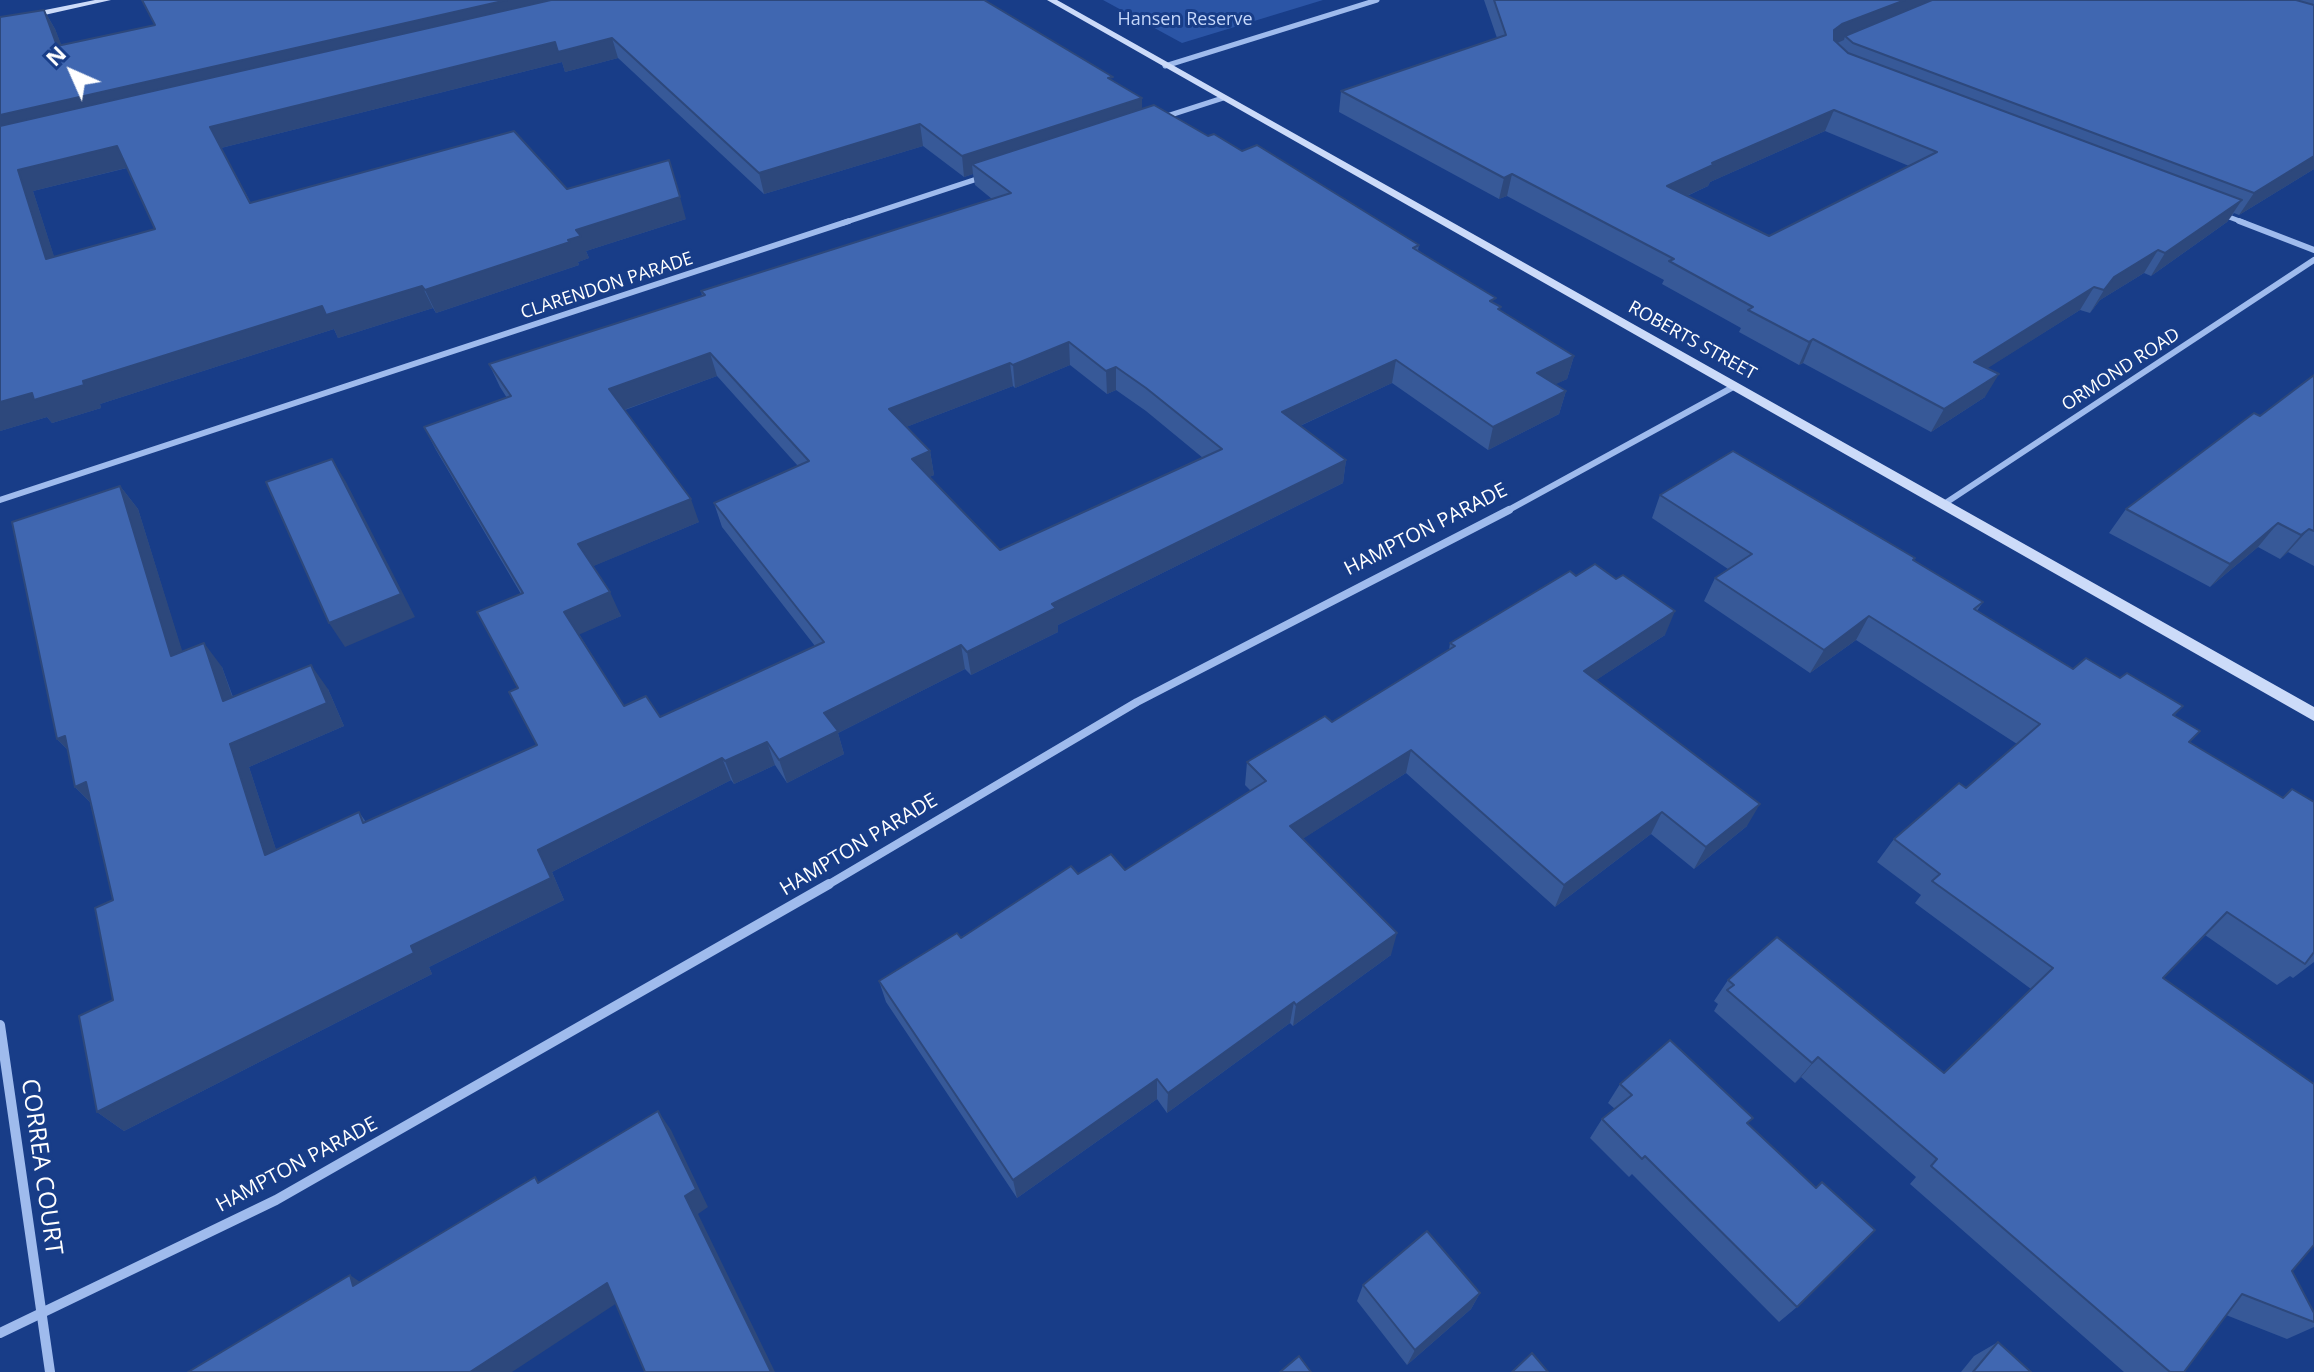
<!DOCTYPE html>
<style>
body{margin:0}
#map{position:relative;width:2314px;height:1372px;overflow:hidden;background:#183d88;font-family:"Open Sans",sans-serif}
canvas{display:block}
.north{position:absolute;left:32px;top:32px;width:80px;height:80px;-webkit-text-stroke:6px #183d88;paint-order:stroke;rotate:315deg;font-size:22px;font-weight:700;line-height:32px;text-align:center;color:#fff}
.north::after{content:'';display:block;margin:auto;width:28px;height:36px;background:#fff;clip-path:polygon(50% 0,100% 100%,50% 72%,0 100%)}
</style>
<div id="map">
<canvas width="2314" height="1372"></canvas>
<div class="north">N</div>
</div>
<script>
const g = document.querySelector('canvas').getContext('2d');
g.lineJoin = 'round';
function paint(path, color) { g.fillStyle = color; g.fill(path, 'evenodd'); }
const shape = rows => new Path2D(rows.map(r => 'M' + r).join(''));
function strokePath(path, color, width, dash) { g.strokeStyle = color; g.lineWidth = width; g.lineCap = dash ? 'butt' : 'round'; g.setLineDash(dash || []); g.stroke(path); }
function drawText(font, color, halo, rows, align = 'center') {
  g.font = font + ' "Open Sans",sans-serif'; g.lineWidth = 6; g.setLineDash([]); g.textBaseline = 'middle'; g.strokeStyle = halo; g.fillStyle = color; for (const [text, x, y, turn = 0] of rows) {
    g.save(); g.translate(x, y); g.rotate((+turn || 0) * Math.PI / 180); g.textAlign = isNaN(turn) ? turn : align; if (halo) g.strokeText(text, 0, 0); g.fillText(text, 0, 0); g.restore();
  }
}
paint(shape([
 [1103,0,1323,0,1182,43]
]), '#2b55a6');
strokePath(shape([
 [1165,66,1377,0],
 [1164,117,1223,98],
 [2221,214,2245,223],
 [843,223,983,177]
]), '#9fbbed', 5);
strokePath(shape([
 [2239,221,2314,250],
 [0,500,849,221],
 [1944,504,2314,260],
 [1505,512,1735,386]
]), '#9fbbed', 6);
strokePath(shape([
 [826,886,1137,702,1509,510]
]), '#9fbbed', 8);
strokePath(shape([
 [0,1025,50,1372],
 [0,1333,276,1200,829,884]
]), '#9fbbed', 10);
paint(shape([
 [95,0,111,0,0,25,0,19,95,0],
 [1047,0,1057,0,2314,707,2314,721,1047,0]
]), '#ccdbf9');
paint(shape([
 [984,0,1114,82,1142,98,1142,109,1242,151,1419,245,1418,250,1495,304,1500,310,1574,356,1567,379,1555,384,1566,391,1559,414,1488,450,1392,383,1300,426,1346,460,1343,483,1058,625,1058,632,971,675,965,669,838,733,844,754,787,783,775,765,734,784,731,780,552,872,564,900,429,967,432,974,124,1131,97,1112,113,1000,113,900,90,802,75,787,68,750,57,739,120,486,138,509,182,652,222,667,233,697,328,689,344,726,249,767,276,850,359,812,366,822,537,745,518,688,521,594,436,450,424,427,507,398,500,387,489,364,702,296,701,291,992,199,975,185,973,174,964,177,923,146,764,194,618,58,565,72,562,62,221,148,251,203,567,189,686,219,586,251,589,258,578,262,579,265,436,313,433,308,338,338,334,329,100,404,101,408,52,423,47,417,0,431,44,10,55,29,61,45],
 [127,168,155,229,54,257,33,191],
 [1070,365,1107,394,1116,390,1146,411,1203,458,1000,550,929,477,934,475,930,451,906,427,1013,386,1015,388],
 [717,376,798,466,714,503,722,527,815,646,660,717,624,706,579,634,621,616,593,566,699,522,625,410],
 [1484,0,2314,0,2314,169,2239,215,2234,213,2227,222,2151,276,2144,273,2100,300,2090,313,2080,310,1987,368,1985,397,1931,432,1803,363,1799,365,1739,332,1741,328,1662,284,1664,280,1507,196,1499,199,1339,112,1341,91,1497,38],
 [1825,131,1909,166,1769,236,1687,196,1708,186,1710,182],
 [2314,375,2314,566,2288,552,2280,559,2258,547,2210,587,2109,533,2126,509,2260,416],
 [1660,495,1915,558,1914,560,1983,602,1977,611,2073,669,2120,678,2183,706,2174,716,2190,742,2282,798,2314,802,2314,962,2293,978,2290,976,2277,985,2205,935,2163,978,2292,1271,2314,1313,2314,1327,2287,1339,2226,1315,2184,1372,2124,1372,1910,1184,1916,1177,1801,1077,1795,1083,1714,1011,1718,1004,1714,1001,1728,980,1944,1073,2031,989,1915,903,1921,895,1877,862,1894,839,1966,788,2017,744,1856,640,1810,673,1704,601,1715,578,1728,569,1652,518],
 [1665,635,1596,680,1747,826,1694,869,1651,834,1555,907,1406,773,1302,839,1391,955,1293,1026,1290,1023,1167,1113,1157,1099,1017,1198,886,1002,879,981,1078,874,1125,870,1251,791,1245,785,1247,762,1332,722,1449,650,1450,643],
 [1620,1084,1748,1124,1797,1307,1779,1322,1632,1174,1629,1177,1590,1138,1602,1119,1615,1109,1608,1103],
 [1363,1285,1480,1293,1471,1309,1407,1365,1357,1301],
 [1998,1342,2031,1372,1961,1372,1974,1356]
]), '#375998');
paint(shape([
 [507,0,597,0,0,139,0,115],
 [1905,0,1947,0,1845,36,1844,40,1835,44,1834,30,1842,24],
 [44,10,55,29,70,66,57,46],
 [612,38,618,58,565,72,562,62,221,148,210,127,555,42],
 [1142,98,1142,119,972,164,973,174,964,177,962,156],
 [1834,110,1825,131,1710,182,1708,186,1660,208,1667,186,1712,163],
 [920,124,923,146,764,194,759,173],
 [117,146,130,167,33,191,62,281,46,259,18,170],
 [2314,151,2314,169,2239,215,2254,193],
 [1512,174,1507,196,1499,199,1504,178],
 [680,197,686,219,586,251,589,258,578,262,579,265,436,313,425,290,576,230],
 [2242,200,2227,222,2151,276,2165,253],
 [2158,250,2144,273,2100,300,2090,313,2104,290,2114,277],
 [422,286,433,308,338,338,334,329,100,404,101,408,52,423,47,417,0,431,0,402,32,393,83,381,322,306],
 [2094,287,2080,310,1961,385,1974,362],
 [1813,339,1803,363,1799,365,1809,342],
 [1069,342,1070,365,1015,388,1013,365],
 [710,353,717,376,618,412,609,389],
 [1574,356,1567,379,1531,396,1537,373],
 [1396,360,1392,383,1280,435,1282,412],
 [1010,363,1013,386,893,432,889,409],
 [1116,367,1116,390,1107,394,1106,371],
 [1999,374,1985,397,1931,432,1944,409],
 [1566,391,1559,414,1488,450,1493,427],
 [930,451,934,475,916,483,912,459],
 [332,459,346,482,415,617,345,647,329,623],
 [1346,460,1343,483,1058,625,1058,632,971,675,967,652,1052,604],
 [120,486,138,509,191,679,171,656],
 [691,499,699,522,589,568,578,544],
 [2278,523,2258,547,2210,587,2230,564],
 [2309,529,2288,552,2280,559,2301,535],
 [610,592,621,616,576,636,564,612],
 [1675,611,1665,635,1575,694,1584,671],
 [1869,616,1856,640,1810,673,1824,650],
 [204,643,222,667,242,725,223,701],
 [961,645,965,669,838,733,844,754,787,783,779,760,824,713],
 [311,665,328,689,344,726,249,767,285,877,265,855,230,744],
 [65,736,80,762,57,739],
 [767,742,775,765,734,784,725,761],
 [1411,750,1406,773,1287,849,1290,826],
 [722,758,731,780,552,872,564,900,429,967,432,974,124,1131,97,1112,411,946,538,850],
 [86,782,98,810,75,787],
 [1760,804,1747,826,1694,869,1706,847],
 [1662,812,1651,834,1555,907,1564,885],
 [1397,933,1391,955,1293,1026,1296,1005],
 [1294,1002,1290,1023,1167,1113,1168,1093],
 [1818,1057,1801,1077,1795,1083,1812,1063],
 [1157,1079,1157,1099,1017,1198,1013,1180],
 [658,1111,671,1130,708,1207,698,1214,775,1372,771,1372,685,1196],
 [350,1275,373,1291,353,1286],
 [607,1283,623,1299,512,1372,470,1372],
 [1480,1293,1471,1309,1407,1365,1415,1350]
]), '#2d487c');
const building = shape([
 [142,0,507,0,0,115,0,17,44,10,57,46,155,25,142,0],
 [551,0,984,0,1113,77,1108,78,1142,98,962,156,920,124,759,173,612,38,558,52,555,42,210,127,250,203,514,131,567,189,669,160,680,197,576,230,581,236,568,240,570,242,425,290,422,286,326,315,322,306,83,381,84,385,34,400,32,393,0,402,0,126,551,0],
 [117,146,155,229,46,259,18,170,117,146],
 [1494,0,1905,0,1842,24,1834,30,1834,40,1848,53,2242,200,2165,253,2158,250,2114,277,2104,290,2094,287,1974,362,1999,374,1944,409,1813,339,1809,342,1748,310,1753,307,1669,261,1674,259,1512,174,1504,178,1341,91,1506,35,1494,0],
 [1834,110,1937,152,1769,236,1667,186,1715,164,1712,163,1834,110],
 [1932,0,2296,0,2314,5,2314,156,2254,193,1853,43,1845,36,1932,0],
 [1154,105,1208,136,1214,134,1242,151,1257,145,1419,245,1413,248,1496,298,1490,301,1501,307,1498,309,1574,356,1537,373,1566,391,1493,427,1396,360,1282,412,1346,460,1052,604,1056,608,967,652,961,645,824,713,838,731,779,760,767,742,725,761,722,758,538,850,551,878,411,946,414,953,97,1112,79,1016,113,1000,95,908,113,900,86,782,75,787,65,736,57,739,12,522,120,486,171,656,204,643,223,701,311,665,327,703,230,744,265,855,359,812,363,823,537,745,509,692,518,688,477,612,523,593,424,427,511,396,489,364,705,295,701,291,1011,193,972,164,1154,105],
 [1069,342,1106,371,1116,367,1146,388,1222,449,1000,550,912,459,930,451,889,409,1010,363,1013,365,1069,342],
 [710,353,809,461,714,503,824,642,660,717,646,696,624,706,564,612,610,592,578,544,691,499,609,389,710,353],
 [2314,375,2314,531,2309,529,2301,535,2278,523,2230,564,2126,509,2254,413,2260,416,2314,375],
 [1733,451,1915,558,1913,560,1983,602,1974,609,2073,669,2086,658,2120,678,2127,673,2183,706,2173,715,2200,731,2189,742,2283,798,2292,789,2314,802,2314,952,2305,964,2227,912,2163,978,2314,1084,2314,1245,2292,1271,2314,1313,2314,1322,2242,1294,2184,1372,2170,1372,1931,1166,1937,1159,1818,1057,1812,1063,1727,990,1734,985,1728,980,1777,937,1944,1073,2053,968,1932,881,1940,874,1894,839,1959,783,1966,788,2040,724,1869,616,1824,650,1715,578,1752,554,1660,495,1733,451],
 [332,459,401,594,329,623,266,482,332,459],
 [1595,564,1616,579,1623,575,1675,611,1584,671,1760,804,1706,847,1662,812,1564,885,1411,750,1290,826,1397,933,1296,1005,1294,1002,1168,1093,1157,1079,1013,1180,879,981,957,933,961,938,1071,866,1078,874,1111,854,1125,870,1266,781,1247,762,1325,716,1332,722,1455,646,1450,643,1570,571,1576,576,1595,564],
 [1670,1040,1753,1118,1747,1123,1816,1188,1822,1182,1875,1230,1797,1307,1645,1156,1642,1159,1602,1119,1632,1095,1620,1084,1670,1040],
 [658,1111,696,1189,685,1196,771,1372,645,1372,607,1283,470,1372,188,1372,350,1275,353,1286,535,1177,538,1183,658,1111],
 [1427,1231,1480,1293,1415,1350,1363,1285,1427,1231],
 [1998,1342,2031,1372,1973,1372,1998,1342],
 [1532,1353,1548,1372,1512,1372,1532,1353],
 [1299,1356,1311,1372,1280,1372,1299,1356]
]);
paint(building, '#4067b1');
strokePath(building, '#2d487c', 2);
drawText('18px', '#c5d7fa', '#183d88', [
 ["Hansen Reserve",1185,20]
]);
drawText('18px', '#fff', '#183d88', [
 ["CLARENDON PARADE",607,286,-18],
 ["ROBERTS STREET",1692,341,29],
 ["ORMOND ROAD",2121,370,-33]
]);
drawText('20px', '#fff', '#183d88', [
 ["HAMPTON PARADE",1426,530,-27],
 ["HAMPTON PARADE",859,845,-31],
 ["HAMPTON PARADE",297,1165,-28]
]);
drawText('24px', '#fff', '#183d88', [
 ["CORREA COURT",41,1167,82]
]);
</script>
